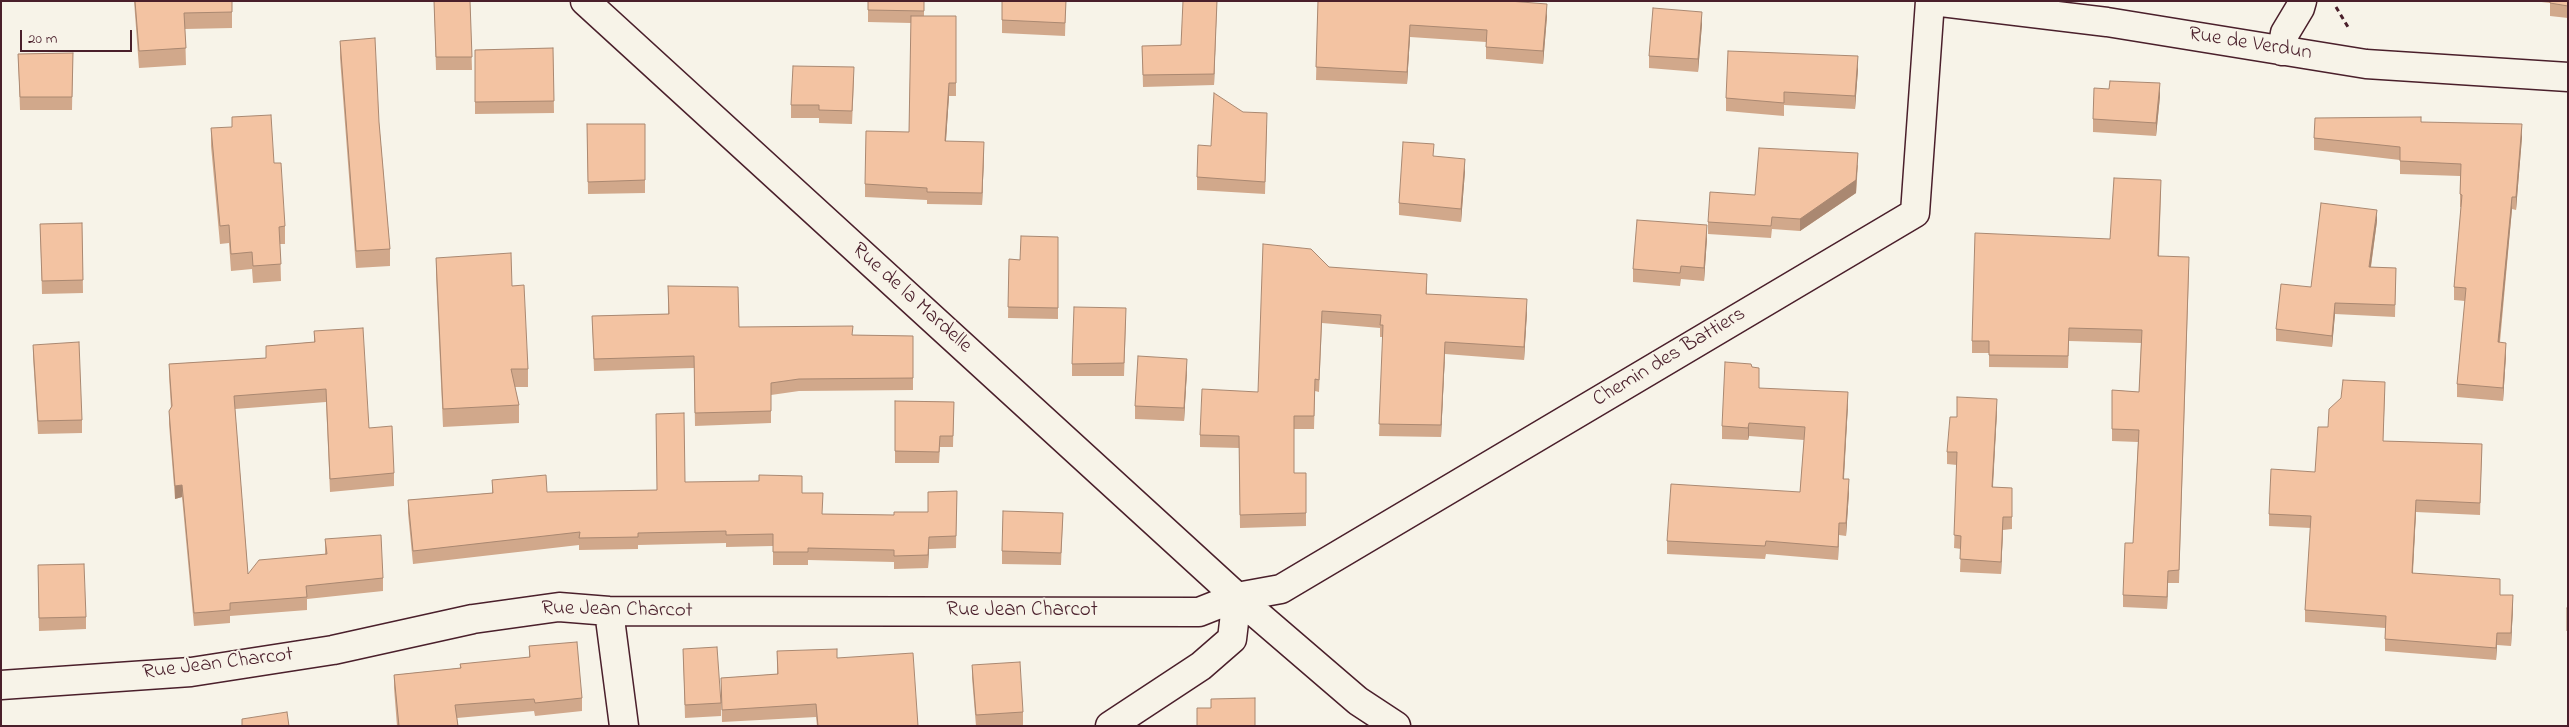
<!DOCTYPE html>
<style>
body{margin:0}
#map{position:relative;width:2569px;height:727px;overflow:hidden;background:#f7f3e8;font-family:"Indie Flower",sans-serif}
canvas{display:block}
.frame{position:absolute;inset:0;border:2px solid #4a1f2b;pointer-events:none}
.scale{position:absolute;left:20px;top:30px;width:112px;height:22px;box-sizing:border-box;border:2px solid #4a1f2b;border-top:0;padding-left:6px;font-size:15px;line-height:18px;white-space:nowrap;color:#4a1f2b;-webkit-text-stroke:4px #f7f3e8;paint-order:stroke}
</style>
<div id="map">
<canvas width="2569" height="727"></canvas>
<div class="frame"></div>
<div class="scale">20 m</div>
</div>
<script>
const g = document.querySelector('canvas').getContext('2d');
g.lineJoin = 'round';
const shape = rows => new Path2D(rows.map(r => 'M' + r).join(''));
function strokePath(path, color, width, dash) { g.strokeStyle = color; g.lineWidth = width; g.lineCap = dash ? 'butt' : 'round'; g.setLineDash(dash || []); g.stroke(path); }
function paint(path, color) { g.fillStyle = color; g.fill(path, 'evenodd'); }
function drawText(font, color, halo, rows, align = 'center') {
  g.font = font + ' "Indie Flower",sans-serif'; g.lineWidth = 4; g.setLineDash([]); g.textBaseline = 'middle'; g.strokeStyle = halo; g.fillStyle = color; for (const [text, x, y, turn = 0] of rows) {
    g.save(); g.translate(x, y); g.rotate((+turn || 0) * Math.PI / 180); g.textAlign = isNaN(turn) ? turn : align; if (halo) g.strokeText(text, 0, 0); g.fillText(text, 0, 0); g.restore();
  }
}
const street = shape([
 [585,1,1237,597,1358,701,1396,726],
 [1933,1,2107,22,2366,64,2568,77],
 [2282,51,2285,33,2300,8,2302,1],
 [609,611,624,726],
 [1,685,191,672,333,650,473,619,559,607,609,611,1199,612,1237,597,1281,589,1915,213,1930,1],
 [1110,726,1201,666,1232,639,1237,597]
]);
strokePath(street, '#4a1f2b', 31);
strokePath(shape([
 [2336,7,2348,27]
]), '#4a1f2b', 3, [5, 4]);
strokePath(street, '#f7f3e8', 28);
paint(shape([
 [134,1,232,1,232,28,185,29,186,65,139,68],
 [434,1,470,1,472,70,436,70],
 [924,1,924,16,956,16,956,96,949,96,946,141,984,155,982,205,927,204,927,200,865,197,865,184,909,132,911,23,868,22,868,10],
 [1002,1,1066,1,1065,36,1002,33],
 [1217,1,1214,85,1143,87,1142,46,1181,45],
 [1318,1,1547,16,1543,64,1486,59,1486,42,1410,37,1407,84,1316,80],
 [2533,1,2568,1,2568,18,2550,16,2550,3],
 [1702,24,1698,72,1649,68,1649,56],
 [340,41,379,122,390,249,390,266,356,268,340,58],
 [553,48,554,113,475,114,475,50],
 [73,53,72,110,20,110,18,54],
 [1858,69,1855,109,1784,105,1784,116,1726,111,1726,98],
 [854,80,852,124,819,123,819,118,791,118,791,105],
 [2160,96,2156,136,2093,132,2093,119],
 [2421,122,2522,137,2516,210,2512,209,2500,342,2506,355,2503,401,2457,397,2457,384,2465,301,2454,300,2454,287,2461,207,2460,207,2460,176,2400,174,2400,160,2314,150,2314,138],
 [587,124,645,124,645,193,588,194],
 [1267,125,1265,194,1197,190,1197,177,1211,146],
 [211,128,274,163,285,226,285,244,280,244,281,281,253,283,252,269,231,271,229,243,220,244,211,146],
 [1858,165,1856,193,1800,231,1772,229,1771,238,1708,234,1708,222,1755,195],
 [1465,171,1461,222,1399,215,1399,203],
 [2161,192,2159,256,2189,269,2179,583,2168,583,2167,609,2123,607,2123,595,2133,543,2138,442,2112,441,2112,390,2139,392,2141,343,2069,341,2068,368,1989,367,1989,353,1972,353,1972,341,2110,239],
 [2377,221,2371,267,2396,268,2395,317,2335,314,2332,347,2276,341,2276,329,2311,287],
 [82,223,83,293,42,294,40,224],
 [1058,237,1058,319,1008,318,1009,259,1020,260],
 [1707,238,1704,281,1681,279,1680,286,1633,282,1633,269],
 [436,258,512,286,528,369,528,387,515,387,519,405,519,423,443,427,436,275],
 [1329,267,1427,286,1427,294,1527,312,1524,360,1445,354,1441,437,1379,436,1383,337,1380,337,1380,328,1322,323,1319,392,1315,391,1314,429,1294,429,1294,473,1306,473,1306,526,1240,528,1239,448,1200,447,1200,435,1258,392],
 [668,286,739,327,853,335,913,336,913,390,799,391,771,395,771,423,695,426,694,368,594,371,592,316,668,314],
 [1126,321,1124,376,1072,376,1072,364],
 [314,331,394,473,394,486,330,492,326,402,235,409,248,574,325,555,325,539,383,578,383,591,307,599,307,610,230,616,230,623,194,626,182,497,175,499,169,424,169,411,171,408,169,376,169,364,266,358,266,346,314,342],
 [33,345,82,420,82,433,38,434,33,357],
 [1187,371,1184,421,1135,419,1135,406],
 [1759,388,1848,404,1844,479,1849,492,1846,536,1839,535,1838,560,1766,554,1765,559,1667,554,1667,541,1800,492,1804,440,1749,436,1748,440,1722,439,1722,426],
 [2385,394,2383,441,2482,444,2480,515,2416,512,2413,573,2500,595,2513,607,2511,646,2497,645,2496,660,2385,651,2385,628,2305,622,2305,610,2311,528,2269,526,2269,514,2315,472,2328,427],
 [895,401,954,402,953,447,940,447,939,463,895,463],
 [1997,411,1993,487,2012,488,2012,529,2003,530,2001,574,1960,572,1961,549,1954,548,1957,465,1947,464,1947,452,1957,417],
 [492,480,547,492,657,490,685,482,802,493,822,514,894,515,928,512,957,491,956,548,929,549,928,568,894,569,894,562,808,560,808,565,773,565,773,546,726,547,726,543,638,545,638,549,579,550,579,545,413,564,408,513,408,500,492,493],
 [1063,513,1061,565,1002,564,1002,551],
 [38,565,86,617,86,629,39,631],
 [2568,608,2568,644,2567,643],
 [529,646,582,698,582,711,535,716,534,711,457,718,458,726,397,726,394,688,394,675,460,668,460,664,529,658],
 [683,649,721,703,721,716,685,718],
 [777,651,837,658,918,726,817,726,816,717,722,722,721,678,777,674],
 [972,665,1023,712,1023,725,976,726,972,678]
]), '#d1a88b');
paint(shape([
 [1217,1,1214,85,1214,74],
 [1547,4,1547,16,1543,64,1543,51],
 [1702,12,1702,24,1698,72,1698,59],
 [1410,25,1410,37,1407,84,1407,72],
 [1858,56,1858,69,1855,109,1855,96],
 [949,83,949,96,945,154,945,141],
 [2160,83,2160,96,2156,136,2156,123],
 [2522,124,2522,137,2516,210,2516,197],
 [984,142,984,155,982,205,982,193],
 [1858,153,1856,193,1800,231,1800,219],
 [1465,159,1465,171,1461,222,1461,209],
 [2512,197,2512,209,2498,355,2498,342],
 [2377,210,2377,221,2369,279,2369,267],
 [1707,225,1707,238,1704,281,1704,268],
 [1527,299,1527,312,1524,360,1524,347],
 [2335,303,2335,314,2332,347,2332,336],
 [1445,342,1445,354,1441,437,1441,425],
 [2506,343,2506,355,2503,401,2503,388],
 [1187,359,1187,371,1184,421,1184,408],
 [1848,392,1848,404,1843,491,1843,479],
 [1997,399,1997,411,1992,500,1992,487],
 [1749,423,1749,436,1748,440,1748,428],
 [1849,479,1849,492,1846,536,1846,523],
 [182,485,182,497,175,499,175,486],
 [2416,500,2416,512,2412,585,2412,573],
 [2003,517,2003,530,2001,574,2001,562],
 [1839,523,1839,535,1838,560,1838,547],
 [929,537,929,549,928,568,928,555],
 [2168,571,2168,583,2167,609,2167,597],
 [2513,595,2513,607,2511,646,2511,633],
 [2497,633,2497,645,2496,660,2496,648]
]), '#aa8871');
const building = shape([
 [135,1,232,1,232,12,184,13,186,48,139,51,135,1],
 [434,1,470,1,472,57,436,57,434,1],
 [868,1,924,1,924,11,868,10,868,1],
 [1002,1,1066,1,1065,23,1002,20,1002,1],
 [1183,1,1217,1,1214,74,1143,75,1142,46,1181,45,1183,1],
 [1318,1,1509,1,1547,4,1543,51,1486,47,1487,30,1410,25,1407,72,1316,67,1318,1],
 [2550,1,2568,1,2568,6,2550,3,2550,1],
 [1653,8,1702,12,1698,59,1649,56,1653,8],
 [911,16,956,16,956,83,949,83,945,141,984,142,982,193,927,192,927,188,865,184,866,131,909,132,911,16],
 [375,38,379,122,390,249,356,251,340,41,375,38],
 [553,48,554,101,475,102,475,50,553,48],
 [1728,51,1858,56,1855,96,1784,92,1784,103,1726,98,1728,51],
 [73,53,72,97,20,97,18,54,73,53],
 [793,66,854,67,852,111,819,110,819,105,791,105,793,66],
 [2110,81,2160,83,2156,123,2093,119,2094,88,2109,89,2110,81],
 [1214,93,1243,112,1267,113,1265,182,1197,177,1198,145,1211,146,1214,93],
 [271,115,274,163,281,163,285,226,279,227,281,264,253,266,252,252,231,254,229,225,220,226,211,128,232,127,232,117,271,115],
 [2421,117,2421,122,2522,124,2516,197,2512,197,2498,342,2506,343,2503,388,2457,384,2466,288,2454,287,2462,195,2460,194,2461,164,2400,161,2400,147,2314,138,2315,118,2421,117],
 [587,124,645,124,645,180,588,182,587,124],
 [1403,142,1434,144,1433,156,1465,159,1461,209,1399,203,1403,142],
 [1759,148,1858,153,1856,180,1800,219,1772,217,1771,226,1708,222,1710,192,1755,195,1759,148],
 [2114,178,2161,180,2158,256,2189,257,2179,570,2168,571,2167,597,2123,595,2125,543,2133,543,2139,430,2112,429,2112,390,2139,392,2142,330,2069,328,2068,356,1989,355,1989,341,1972,341,1975,233,2110,239,2114,178],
 [2321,203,2377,210,2369,267,2396,268,2395,305,2335,303,2332,336,2276,329,2281,284,2311,287,2321,203],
 [1637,220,1707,225,1704,268,1681,266,1680,273,1633,269,1637,220],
 [82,223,83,280,42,281,40,224,82,223],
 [1021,236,1058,237,1058,308,1008,307,1009,259,1020,260,1021,236],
 [1263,244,1311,249,1329,267,1427,274,1426,294,1527,299,1524,347,1445,342,1441,425,1379,424,1383,325,1380,325,1381,315,1322,311,1319,380,1315,379,1314,416,1294,416,1294,473,1306,473,1306,513,1240,515,1239,436,1200,435,1202,389,1258,392,1263,244],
 [511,253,512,286,524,285,528,369,511,369,519,405,443,409,436,258,511,253],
 [668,286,738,287,739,327,853,326,852,335,913,336,913,378,799,379,771,383,771,411,695,413,694,356,594,359,592,316,669,314,668,286],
 [1074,307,1126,308,1124,363,1072,364,1074,307],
 [363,328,369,428,392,426,394,473,330,479,326,389,234,396,248,574,259,560,327,554,325,539,381,535,383,578,306,586,307,597,230,603,230,610,194,613,182,485,175,486,169,411,172,406,169,364,266,358,266,346,315,342,314,331,363,328],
 [79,342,82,420,38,421,33,345,79,342],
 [1138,356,1187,359,1184,408,1135,406,1138,356],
 [1725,362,1751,364,1752,367,1759,368,1759,388,1848,392,1843,479,1849,479,1846,523,1839,523,1838,547,1766,541,1765,546,1667,541,1671,484,1800,492,1805,427,1749,423,1748,428,1722,426,1725,362],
 [2343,380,2385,382,2383,441,2482,444,2480,503,2416,500,2412,573,2500,579,2500,595,2513,595,2511,633,2497,633,2496,648,2385,639,2386,616,2305,610,2311,516,2269,514,2271,469,2315,472,2318,427,2328,427,2329,409,2341,398,2343,380],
 [1957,397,1997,399,1992,487,2012,488,2012,517,2003,517,2001,562,1960,559,1961,536,1954,535,1957,452,1947,452,1950,417,1957,417,1957,397],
 [895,401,954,402,953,436,940,436,939,452,895,451,895,401],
 [684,413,685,482,759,481,759,475,802,476,802,493,823,493,822,514,894,515,894,512,928,512,928,492,957,491,956,536,929,537,928,555,894,556,894,550,808,548,808,552,773,552,773,534,726,535,726,531,638,533,638,537,579,538,580,532,413,551,408,500,493,493,492,480,546,475,547,492,657,490,656,414,684,413],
 [1003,511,1063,513,1061,553,1002,551,1003,511],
 [84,564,86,617,39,618,38,565,84,564],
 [2567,608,2568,608,2568,631,2567,631,2567,608],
 [577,642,582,698,535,703,534,699,455,705,458,726,399,726,394,675,461,668,460,664,530,657,529,646,577,642],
 [717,647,721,703,685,705,683,649,717,647],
 [837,649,837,658,913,653,918,726,818,726,816,704,722,710,721,678,778,674,777,651,837,649],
 [1020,662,1023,712,976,715,972,665,1020,662],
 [1255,698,1255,726,1197,726,1197,708,1211,708,1211,699,1255,698],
 [287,712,289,726,242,726,242,719,287,712]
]);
paint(building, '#f3c3a2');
strokePath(building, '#aa8871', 1);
drawText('21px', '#4a1f2b', '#f7f3e8', [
 ["Rue de Verdun",2250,45,9],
 ["Rue de la Mardelle",911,299,42],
 ["Chemin des Battiers",1670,358,-31],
 ["Rue Jean Charcot",617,611,1],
 ["Rue Jean Charcot",1022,612],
 ["Rue Jean Charcot",218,665,-7]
]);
</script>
